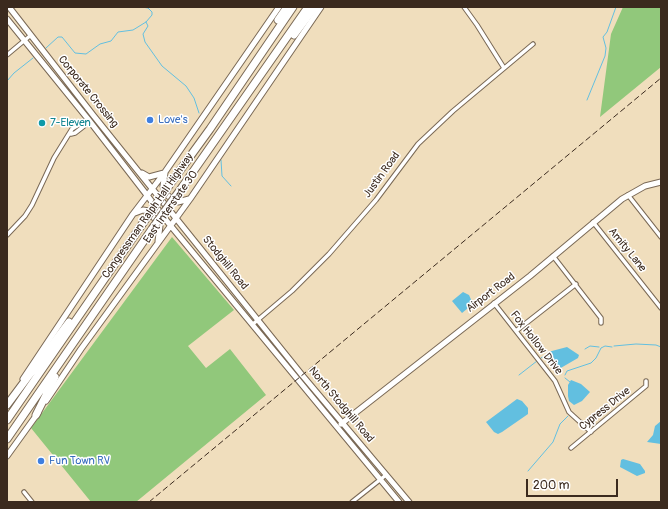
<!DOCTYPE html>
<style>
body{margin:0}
#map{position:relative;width:668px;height:509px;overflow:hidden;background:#f0debd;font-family:Pangolin,sans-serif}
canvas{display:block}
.frame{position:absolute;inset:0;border:8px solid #3b2a1e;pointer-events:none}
.scale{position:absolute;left:526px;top:479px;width:92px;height:18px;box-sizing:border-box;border:2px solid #3b2a1e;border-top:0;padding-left:5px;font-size:12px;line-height:14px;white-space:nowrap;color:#3b2a1e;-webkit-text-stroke:3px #fff;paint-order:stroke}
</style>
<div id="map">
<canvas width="668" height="509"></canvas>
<div class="frame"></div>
<div class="scale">200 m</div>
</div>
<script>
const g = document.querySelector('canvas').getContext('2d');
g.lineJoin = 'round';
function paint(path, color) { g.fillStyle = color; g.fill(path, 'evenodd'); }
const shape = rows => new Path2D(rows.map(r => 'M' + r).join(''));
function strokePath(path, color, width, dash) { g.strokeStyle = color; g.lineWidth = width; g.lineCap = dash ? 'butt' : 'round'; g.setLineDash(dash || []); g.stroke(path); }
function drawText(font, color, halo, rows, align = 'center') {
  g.font = font + ' Pangolin,sans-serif'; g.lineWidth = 3; g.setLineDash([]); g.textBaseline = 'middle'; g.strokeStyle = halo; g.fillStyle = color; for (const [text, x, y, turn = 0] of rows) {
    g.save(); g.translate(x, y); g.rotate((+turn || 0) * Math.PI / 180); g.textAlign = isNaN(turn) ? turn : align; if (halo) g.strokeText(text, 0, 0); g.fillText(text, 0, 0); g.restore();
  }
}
paint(shape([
 [623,7,661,7,661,67,600,117,611,34],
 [172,237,234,310,188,346,206,368,230,349,266,395,136,502,91,502,31,428]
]), '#91c87b');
paint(shape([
 [463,292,469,295,473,304,462,313,452,301],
 [567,347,579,355,578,358,559,369,556,369,546,356,548,352],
 [571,380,581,384,590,392,582,401,574,405,569,401,568,396,568,385],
 [517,399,522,401,528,408,528,414,502,432,498,434,494,432,486,422],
 [661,421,661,444,647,442,653,435,655,426],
 [623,459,640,464,645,471,645,473,637,476,620,467,621,460]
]), '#62bfe0');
strokePath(shape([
 [146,22,148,26,143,34,145,42,162,66,186,86,194,98,199,113],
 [46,48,58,37,62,37,75,53,86,54,100,44,111,41,118,32,133,30,146,22,152,15,152,12,148,8,142,7],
 [7,81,14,73,33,58],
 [587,100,605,56,606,48,603,37,607,32,616,7],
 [221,160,222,176,231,186],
 [614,346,636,344,656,345,661,347],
 [585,349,590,346,599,347],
 [541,358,546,355],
 [519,375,537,361],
 [565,375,567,371,591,363,596,358,601,348,605,346,612,347],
 [565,378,570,382],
 [528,471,553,442,560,424,568,416]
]), '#62bfe0', 1);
const street = shape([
 [464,7,477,25,504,68],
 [7,55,31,35],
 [71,134,75,133,84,126,84,123],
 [628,195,661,237],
 [593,222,661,308],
 [7,235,25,216,32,205,54,158,72,129,88,119],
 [553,256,601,318,601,323],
 [494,303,555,381,569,412,591,432],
 [253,324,292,291,329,254,376,200,418,144,453,111,533,44],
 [516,331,576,284],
 [571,448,646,386,646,381],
 [24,492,32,502],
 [352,502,386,475]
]);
const secondary = shape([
 [9,7,93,115,302,375,409,502],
 [7,19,88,119,170,225,399,502],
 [142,173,149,177,164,173],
 [165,173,163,186,168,196,178,202,189,199],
 [135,213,143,210,149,211,160,226,158,241],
 [23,379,133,214,165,172,279,7],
 [46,401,81,349,190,199,321,7],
 [341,424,530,276,622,199,645,186,661,182],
 [7,456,38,413]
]);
const highway = shape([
 [278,20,287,7],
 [294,35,315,7],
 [173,180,210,129,293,7],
 [183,186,308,7],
 [7,405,69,322],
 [36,415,55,377],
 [7,420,143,223],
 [7,439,152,229]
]);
strokePath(street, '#7a6956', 5.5);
strokePath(secondary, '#7a6956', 7);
strokePath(highway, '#7a6956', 9);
strokePath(street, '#fff', 3.5);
strokePath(secondary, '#fff', 5);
strokePath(highway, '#fff', 7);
strokePath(shape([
 [149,502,661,78]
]), '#3b2a1e', 1, [6, 3]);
const highwayBridge = shape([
 [143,223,173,180],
 [152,229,183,186]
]);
strokePath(highwayBridge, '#7a6956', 9, []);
strokePath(highwayBridge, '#fff', 7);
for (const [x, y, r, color] of [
 [150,120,4,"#3f7fe0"],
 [42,123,4,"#0f9aa8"],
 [41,461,4,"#3f7fe0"]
]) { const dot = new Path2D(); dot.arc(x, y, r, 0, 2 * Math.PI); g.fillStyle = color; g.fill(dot); strokePath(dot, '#fff', 1.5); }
drawText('11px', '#3b2a1e', '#fff', [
 ["Corporate Crossing",88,92,51],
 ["Justin Road",382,175,-54],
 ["East Interstate 30",171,207,-55],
 ["Congressman Ralph Hall Highway",148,216,-55],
 ["Amity Lane",627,250,51],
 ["Stodghill Road",225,263,51],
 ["Airport Road",491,293,-37],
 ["Fox Hollow Drive",536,343,52],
 ["North Stodghill Road",341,405,50],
 ["Cypress Drive",605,409,-39]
]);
drawText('11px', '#366cbe', '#fff', [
 ["Love's",158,120],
 ["Fun Town RV",49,461]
], 'left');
drawText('11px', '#0d838f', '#fff', [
 ["7-Eleven",50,123]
], 'left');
</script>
